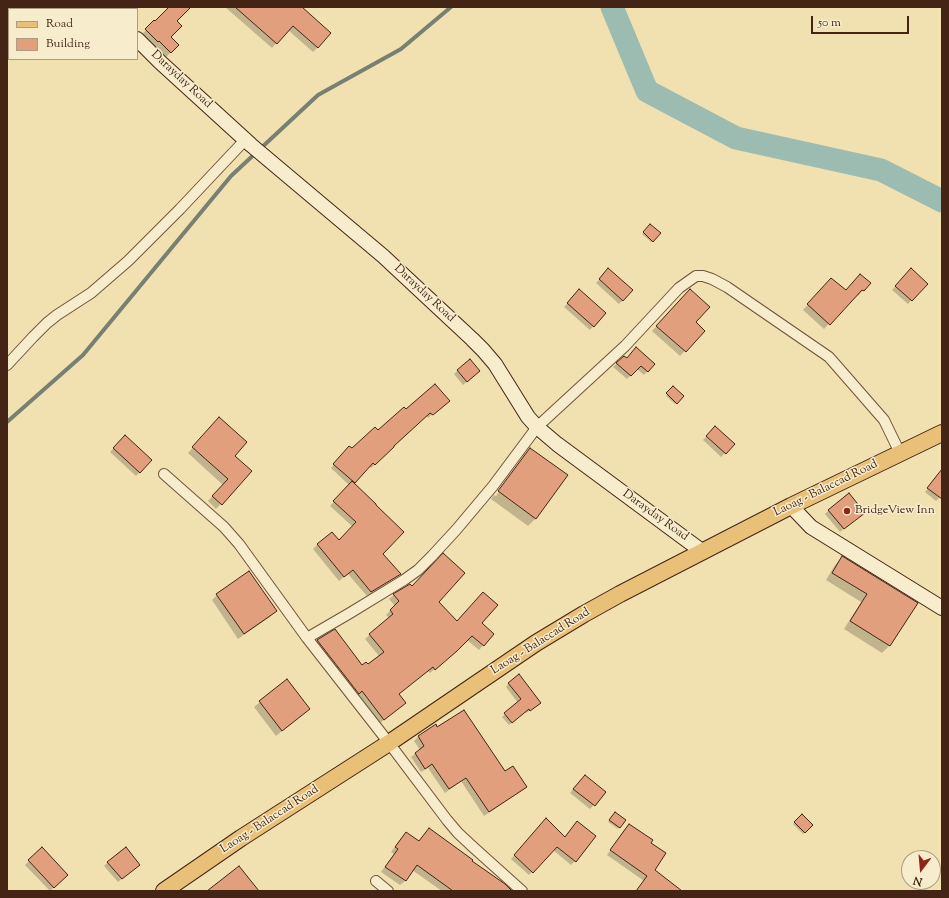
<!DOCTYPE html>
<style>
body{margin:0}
#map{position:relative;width:949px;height:898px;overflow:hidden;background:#f2e1b0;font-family:"Sorts Mill Goudy",serif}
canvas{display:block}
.frame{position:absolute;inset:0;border:8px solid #432415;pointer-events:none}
.legend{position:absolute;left:8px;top:8px;width:130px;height:52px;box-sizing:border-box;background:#f7eccc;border:1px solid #af9c83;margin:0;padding:5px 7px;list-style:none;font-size:12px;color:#432415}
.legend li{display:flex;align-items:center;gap:8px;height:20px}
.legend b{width:20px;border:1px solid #af9c83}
.north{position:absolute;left:901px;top:850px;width:40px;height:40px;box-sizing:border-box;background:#f7eccc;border:1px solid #af9c83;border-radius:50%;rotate:196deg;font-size:11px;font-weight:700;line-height:16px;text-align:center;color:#432415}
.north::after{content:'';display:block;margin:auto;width:14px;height:18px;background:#8f2418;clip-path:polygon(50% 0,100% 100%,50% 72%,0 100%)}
.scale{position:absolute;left:811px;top:16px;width:98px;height:18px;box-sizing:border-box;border:2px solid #432415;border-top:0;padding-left:5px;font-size:12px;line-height:14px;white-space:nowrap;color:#432415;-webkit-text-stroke:3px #f7eccc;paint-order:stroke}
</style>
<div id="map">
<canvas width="949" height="898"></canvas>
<div class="frame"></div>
<ul class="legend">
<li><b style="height:5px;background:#e9c078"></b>Road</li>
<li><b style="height:11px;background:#e29f7e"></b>Building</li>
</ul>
<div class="north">N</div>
<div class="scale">50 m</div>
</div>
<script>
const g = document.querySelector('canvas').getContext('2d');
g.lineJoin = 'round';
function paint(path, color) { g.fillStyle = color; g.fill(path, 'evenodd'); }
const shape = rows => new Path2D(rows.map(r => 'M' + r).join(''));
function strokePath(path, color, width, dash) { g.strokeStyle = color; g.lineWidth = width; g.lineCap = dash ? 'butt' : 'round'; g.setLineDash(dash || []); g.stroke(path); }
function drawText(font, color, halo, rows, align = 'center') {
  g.font = font + ' "Sorts Mill Goudy",serif'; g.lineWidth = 3; g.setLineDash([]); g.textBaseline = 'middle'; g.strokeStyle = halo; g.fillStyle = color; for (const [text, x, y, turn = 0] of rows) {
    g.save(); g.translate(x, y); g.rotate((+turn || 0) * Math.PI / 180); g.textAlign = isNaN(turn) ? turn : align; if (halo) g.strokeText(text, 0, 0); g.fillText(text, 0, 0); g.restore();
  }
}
paint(shape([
 [170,7,189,7,175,21,169,37,178,45,166,57,154,45,153,46,141,35,154,22,155,23],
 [225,7,300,7,318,47,313,52,288,30,272,48],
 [650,225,660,233,651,242,642,234],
 [608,270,632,291,619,304,596,283],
 [907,273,926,284,908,304,892,290],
 [855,280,863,290,858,296,856,294,824,329,803,310,826,284,845,292],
 [576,294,605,313,590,330,564,307],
 [685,295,694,322,704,331,680,356,652,331],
 [624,357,627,359,654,364,644,375,637,369,627,379,613,367],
 [470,360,475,375,463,385,454,374],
 [673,387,683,396,675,404,666,396],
 [445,404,428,418,426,415,371,468,369,466,353,483,381,554,400,574,395,578,367,596,348,574,339,581,313,549,318,544,339,542,353,527,330,506,349,485,331,468,349,447,352,450,406,411],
 [214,424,234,456,251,472,216,509,208,501,223,485,188,453],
 [715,427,734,444,721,457,703,440],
 [125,436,151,460,136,476,110,452],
 [530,449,536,518,528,526,491,499,494,495,496,496,525,456,523,456],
 [934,481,942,481,942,495,936,501,925,492],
 [829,510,860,516,840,532,825,514],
 [842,558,916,603,889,646,882,653,844,629,861,602,826,580,835,565],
 [410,585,438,602,456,622,481,623,493,634,479,650,467,640,451,655,430,673,428,671,398,694,405,703,379,724,313,645,317,641,335,631,362,666,368,665,379,656,365,639,389,618,386,615,395,606,389,599,394,595],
 [217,595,276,611,270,617,238,639,212,600],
 [287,681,309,709,303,714,276,736,254,707,260,702],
 [509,683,536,706,526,713,525,712,509,725,502,717,518,703,506,687],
 [435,726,437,728,525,787,521,791,484,816,461,781,445,793,428,768,421,772,411,757,420,750,414,741,418,737],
 [581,779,605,792,590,809,570,793],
 [614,814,619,827,618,829,608,822],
 [802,815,812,825,803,834,793,824],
 [543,823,575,861,571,865,553,850,529,875,511,859],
 [629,825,650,843,653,870,673,891,636,891,644,881,607,855,625,829],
 [429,829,471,862,511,891,442,891,412,870,405,881,400,885,381,872,394,854,391,852,401,838,406,833,418,842],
 [42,848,67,875,50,891,25,865],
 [108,862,135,868,118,882,104,866]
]), '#0003');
strokePath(shape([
 [7,422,83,355,231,176,318,95,401,49,451,7]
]), '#787f73', 4);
strokePath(shape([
 [612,7,647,91,736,138,881,170,942,201]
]), '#9cbcb2', 23);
const building = shape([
 [169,7,191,7,177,21,182,26,171,37,179,45,171,53,159,41,158,42,145,29,154,20,155,21,169,7],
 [235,7,302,7,331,33,318,48,293,26,277,44,235,7],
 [650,224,661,233,653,242,643,232,650,224],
 [608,268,633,290,623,301,599,279,608,268],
 [911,268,928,284,912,301,895,286,911,268],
 [860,274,871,283,864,291,862,290,830,325,807,304,831,278,846,290,860,274],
 [579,289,606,313,594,327,567,303,579,289],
 [690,289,710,307,696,322,705,331,686,352,656,326,690,289],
 [636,347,655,364,648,372,641,366,631,376,616,363,624,356,627,358,636,347],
 [470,359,480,371,467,382,457,370,470,359],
 [435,384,450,401,433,415,430,413,394,446,394,447,375,465,373,463,355,483,333,464,349,446,352,448,375,427,378,430,404,407,406,409,435,384],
 [673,386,684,396,677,404,666,393,673,386],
 [219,417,247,442,235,456,252,471,222,505,212,496,228,479,192,447,219,417],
 [715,426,735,444,726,454,706,436,715,426],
 [125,435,152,460,140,473,113,448,125,435],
 [530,448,568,475,536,519,498,491,530,448],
 [942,469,942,499,927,488,942,469],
 [352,481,376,504,376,505,404,532,383,554,401,574,371,592,353,570,344,577,317,544,332,532,339,540,356,522,333,501,352,481],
 [849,493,865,513,844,529,828,510,849,493],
 [443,553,465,573,439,602,457,621,483,592,498,605,482,623,494,634,484,646,472,636,457,651,435,670,433,667,399,694,406,703,384,720,362,691,359,694,317,640,335,629,362,665,366,662,368,664,384,652,369,634,393,614,390,610,399,601,393,594,410,584,412,586,443,553],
 [842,556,918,603,890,646,850,621,867,594,832,573,842,556],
 [249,571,277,611,244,634,216,594,249,571],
 [519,674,541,703,530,711,529,709,512,723,504,713,521,699,508,683,519,674],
 [287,679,310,709,282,731,259,701,287,679],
 [464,710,505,771,513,766,527,787,489,812,466,778,449,789,432,764,425,769,415,753,424,746,418,736,436,724,437,727,464,710],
 [585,775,606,792,595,806,573,789,585,775],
 [615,812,626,820,620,828,609,820,615,812],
 [802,814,813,825,805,833,794,822,802,814],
 [546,818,565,837,577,821,596,836,576,862,557,847,533,873,514,855,546,818],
 [629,824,653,840,651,843,666,853,655,870,682,891,636,891,647,876,610,850,629,824],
 [429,828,473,860,472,861,505,884,512,891,453,891,417,865,406,881,385,867,398,849,395,847,406,832,419,841,429,828],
 [42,847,68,875,54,888,28,860,42,847],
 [126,847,140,865,122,879,107,862,126,847],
 [239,866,259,891,207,891,239,866]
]);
paint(building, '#e29f7e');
strokePath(building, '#432415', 1);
const street = shape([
 [7,365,33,337,47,323,57,315,91,293,128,261,180,209,246,139],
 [164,474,224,527,239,544,307,638,389,743,447,820,458,833,473,847,522,891],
 [307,638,350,613,404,580,418,570,432,556,456,530,493,486,537,427,625,346,679,288,696,276,703,276,712,279,727,287,829,357,884,420,900,453],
 [376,881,388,891]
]);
const secondary = shape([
 [105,7,107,9],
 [137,39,160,62,251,145,383,256,472,339,483,350,495,364,528,417,537,427,557,444,703,552],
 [791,506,811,527,942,608]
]);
const primary = shape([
 [164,891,241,838,389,743,536,643,584,614,620,594,791,506,942,433]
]);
strokePath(street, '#6f533c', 12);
strokePath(secondary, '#432415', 16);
strokePath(primary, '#432415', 18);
strokePath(street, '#f7eccc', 10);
strokePath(secondary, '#f7eccc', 14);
strokePath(primary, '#e9c078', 16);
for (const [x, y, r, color] of [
 [847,511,4,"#8f2418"]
]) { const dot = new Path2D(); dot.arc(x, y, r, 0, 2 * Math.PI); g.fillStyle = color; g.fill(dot); strokePath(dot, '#f7eccc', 1.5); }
drawText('12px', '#432415', '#f7eccc', [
 ["Darayday Road",181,80,43],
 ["Darayday Road",424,294,43],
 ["Laoag - Balaccad Road",826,489,-26],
 ["Darayday Road",655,516,36],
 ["Laoag - Balaccad Road",541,642,-32],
 ["Laoag - Balaccad Road",270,820,-33]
]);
drawText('12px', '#432415', '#f7eccc', [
 ["BridgeView Inn",855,511]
], 'left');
</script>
